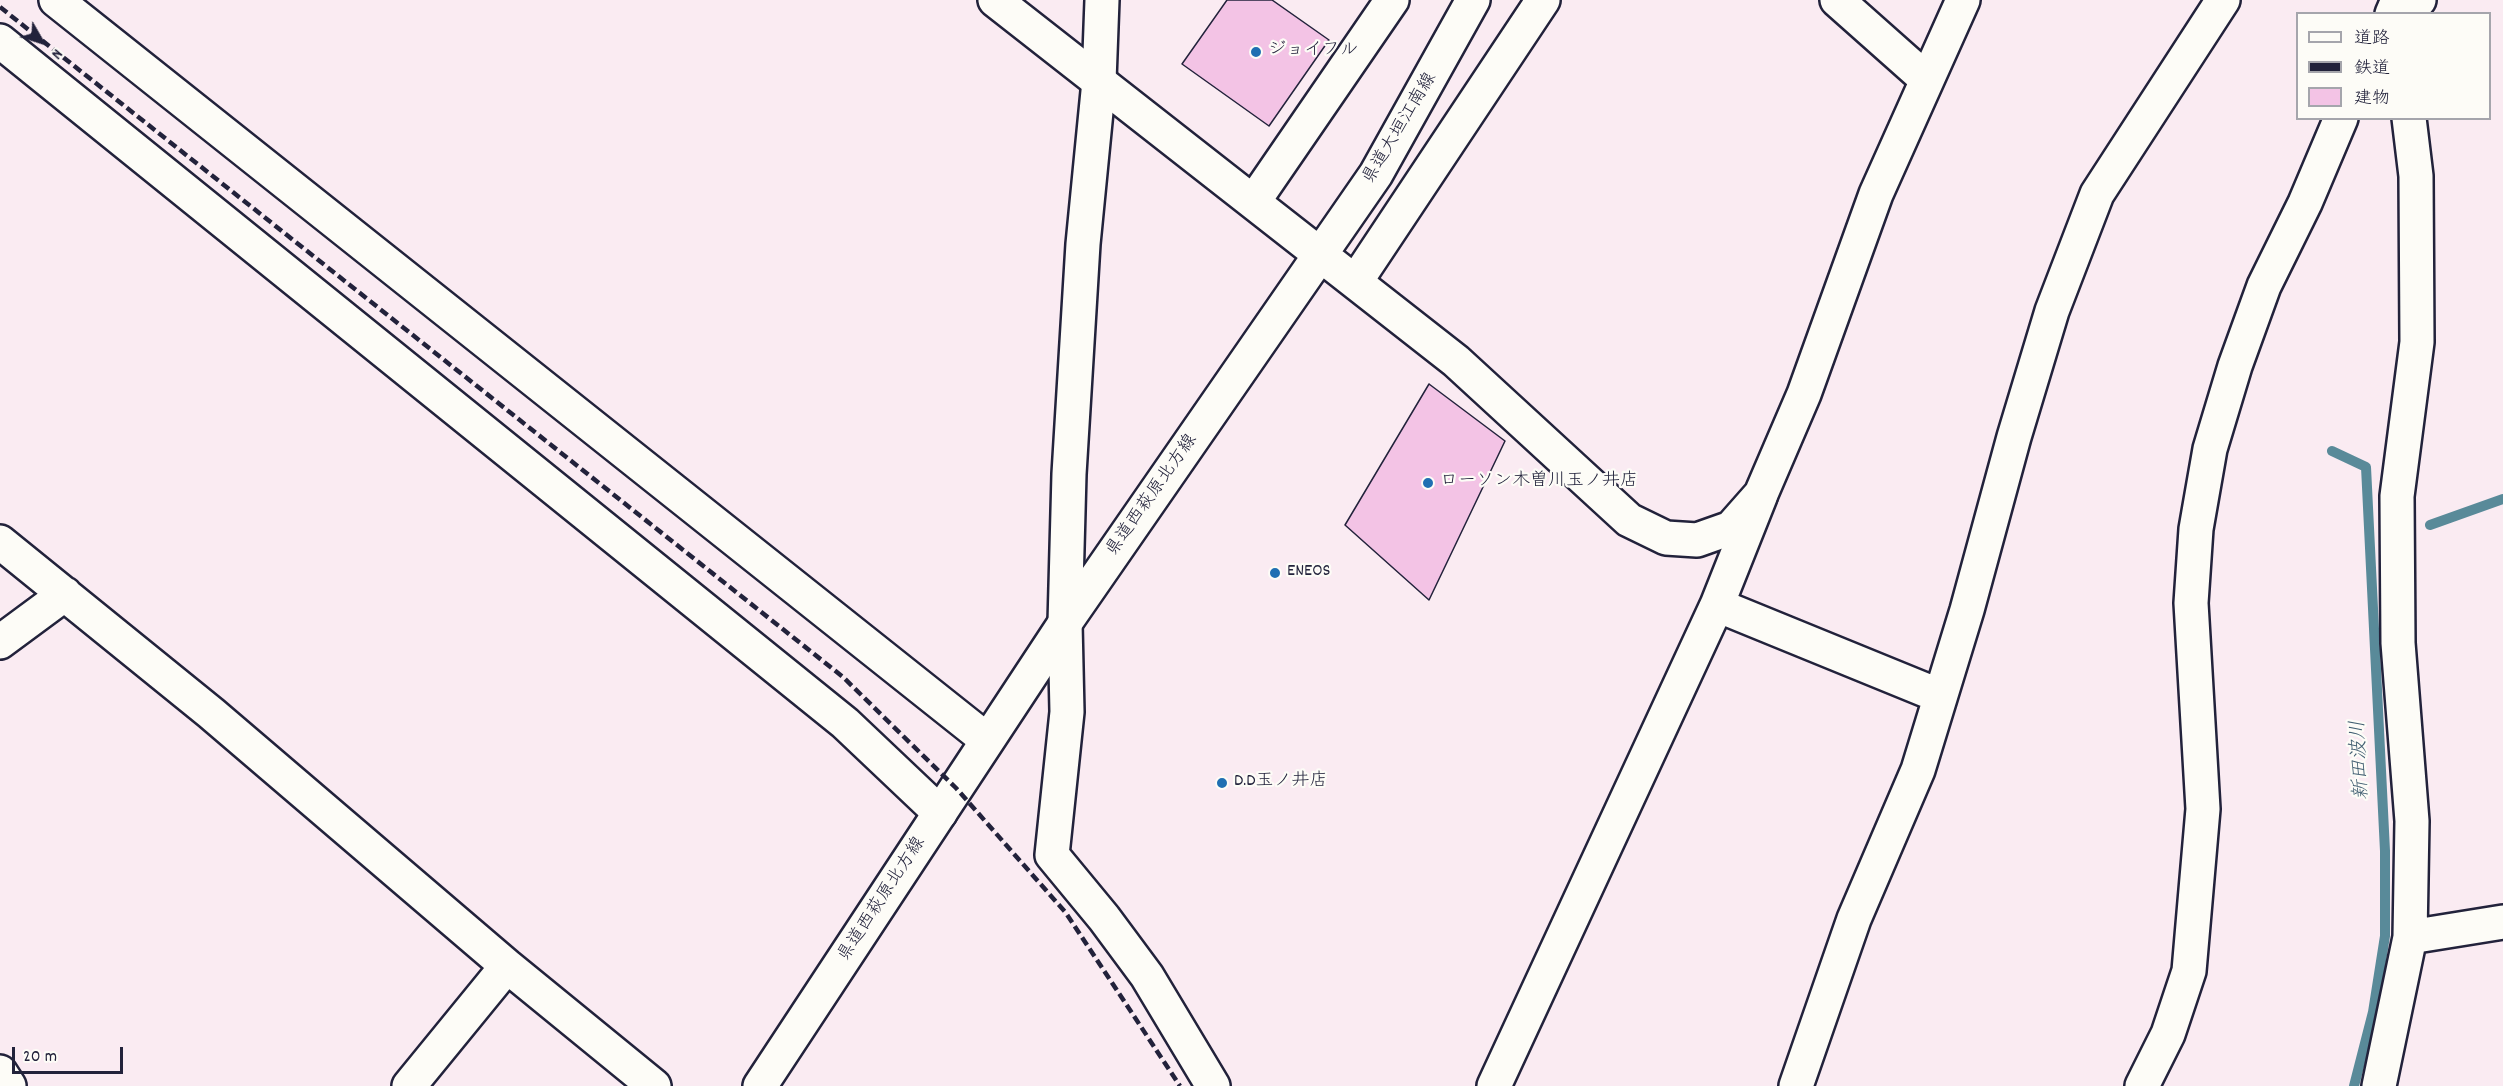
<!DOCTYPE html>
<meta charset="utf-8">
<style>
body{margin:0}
#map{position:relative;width:2503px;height:1086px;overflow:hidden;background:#faebf2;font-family:Dekko,"Klee One",sans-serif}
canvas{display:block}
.legend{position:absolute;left:2296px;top:12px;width:195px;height:108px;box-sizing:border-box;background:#fdfcf7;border:2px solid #a5a5ac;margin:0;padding:8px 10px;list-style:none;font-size:18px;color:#22223b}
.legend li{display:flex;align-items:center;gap:12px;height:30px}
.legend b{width:30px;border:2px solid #a5a5ac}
.north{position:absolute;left:12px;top:12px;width:60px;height:60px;-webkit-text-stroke:4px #fdfcf7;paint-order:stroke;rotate:129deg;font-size:16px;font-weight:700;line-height:24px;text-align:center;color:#22223b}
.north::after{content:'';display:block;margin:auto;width:21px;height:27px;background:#22223b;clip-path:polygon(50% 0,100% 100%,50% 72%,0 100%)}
.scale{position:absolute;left:12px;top:1047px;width:111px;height:27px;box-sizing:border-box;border:3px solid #22223b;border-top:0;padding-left:8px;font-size:18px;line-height:21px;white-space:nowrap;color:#22223b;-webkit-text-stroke:4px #fdfcf7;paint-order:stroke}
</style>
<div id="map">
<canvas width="2503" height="1086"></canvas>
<ul class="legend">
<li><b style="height:8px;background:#fdfcf7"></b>道路</li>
<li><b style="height:8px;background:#22223b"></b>鉄道</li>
<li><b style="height:16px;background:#f3c3e5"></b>建物</li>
</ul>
<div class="north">N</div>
<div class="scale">20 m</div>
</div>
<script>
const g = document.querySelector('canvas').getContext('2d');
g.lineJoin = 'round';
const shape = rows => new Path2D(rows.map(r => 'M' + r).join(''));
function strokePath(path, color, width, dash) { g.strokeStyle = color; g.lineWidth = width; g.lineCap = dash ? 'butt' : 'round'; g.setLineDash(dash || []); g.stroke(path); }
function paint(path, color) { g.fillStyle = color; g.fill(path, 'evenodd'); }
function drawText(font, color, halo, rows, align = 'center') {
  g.font = font + ' Dekko,"Klee One",sans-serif'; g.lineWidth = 4.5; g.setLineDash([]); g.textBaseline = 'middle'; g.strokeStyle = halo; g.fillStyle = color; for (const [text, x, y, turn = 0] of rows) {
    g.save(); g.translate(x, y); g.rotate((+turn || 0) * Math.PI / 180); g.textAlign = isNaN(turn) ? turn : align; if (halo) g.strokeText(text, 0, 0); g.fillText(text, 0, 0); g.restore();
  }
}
strokePath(shape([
 [2332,451,2366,467,2385,851,2385,936,2373,1012,2354,1086],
 [2430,525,2503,499]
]), '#598a99', 10);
const building = shape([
 [1227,0,1272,0,1329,40,1269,126,1182,64,1227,0],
 [1429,384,1505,441,1429,600,1345,525,1429,384]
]);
paint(building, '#f3c3e5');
strokePath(building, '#22223b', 1.5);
const street = shape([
 [56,0,987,740],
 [1102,0,1099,81,1083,244,1069,474,1065,623,1067,712,1052,855,1104,918,1147,976,1213,1086],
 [1837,0,1926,79],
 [2397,14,2396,5,2419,0],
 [0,41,845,723,940,813],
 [1254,201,1392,0],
 [1356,281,1543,0],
 [0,542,211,713,507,966,654,1086],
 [1717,605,1940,696],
 [0,642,65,594],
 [2410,937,2503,922],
 [0,1072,9,1086],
 [409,1086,507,966],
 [1494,1086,1717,605,1760,497],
 [1796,1086,1854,919,1918,770,1967,610,2014,437,2052,311,2097,194,2223,0],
 [2379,1086,2410,937,2412,821,2398,643,2397,496,2417,342,2416,176,2409,118]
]);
const secondary = shape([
 [995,0,1456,361,1629,520,1666,538,1697,540,1731,528,1761,494,1804,394,1876,194,1963,0],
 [2392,14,2398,0],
 [760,1086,1065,623,1376,174,1473,0],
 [2142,1086,2168,1034,2189,971,2203,809,2191,603,2196,529,2210,449,2235,366,2264,286,2305,203,2341,118]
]);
strokePath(street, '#22223b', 38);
strokePath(secondary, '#22223b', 38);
strokePath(street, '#fdfcf7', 33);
strokePath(secondary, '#fdfcf7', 33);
strokePath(shape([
 [0,7,843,677,956,788,1066,913,1180,1086]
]), '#22223b', 4.5, [9, 4.5]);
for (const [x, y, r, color] of [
 [1256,52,6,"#1f6fb2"],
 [1428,483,6,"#1f6fb2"],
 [1275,573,6,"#1f6fb2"],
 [1222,783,6,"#1f6fb2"]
]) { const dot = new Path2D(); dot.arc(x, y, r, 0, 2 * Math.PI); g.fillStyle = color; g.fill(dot); strokePath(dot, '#fdfcf7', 2); }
drawText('18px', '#22223b', '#fdfcf7', [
 ["ジョイフル",1268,52],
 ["ローソン木曽川玉ノ井店",1440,483],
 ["ENEOS",1287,573],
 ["D.D玉ノ井店",1234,783]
], 'left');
drawText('18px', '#22223b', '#fdfcf7', [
 ["県道大垣江南線",1401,129,-59],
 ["県道西萩原北方線",1153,496,-55],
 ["県道西萩原北方線",883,900,-57]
]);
drawText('italic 20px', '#425f72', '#fdfcf7', [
 ["新田波川",2362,760,-93]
]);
</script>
